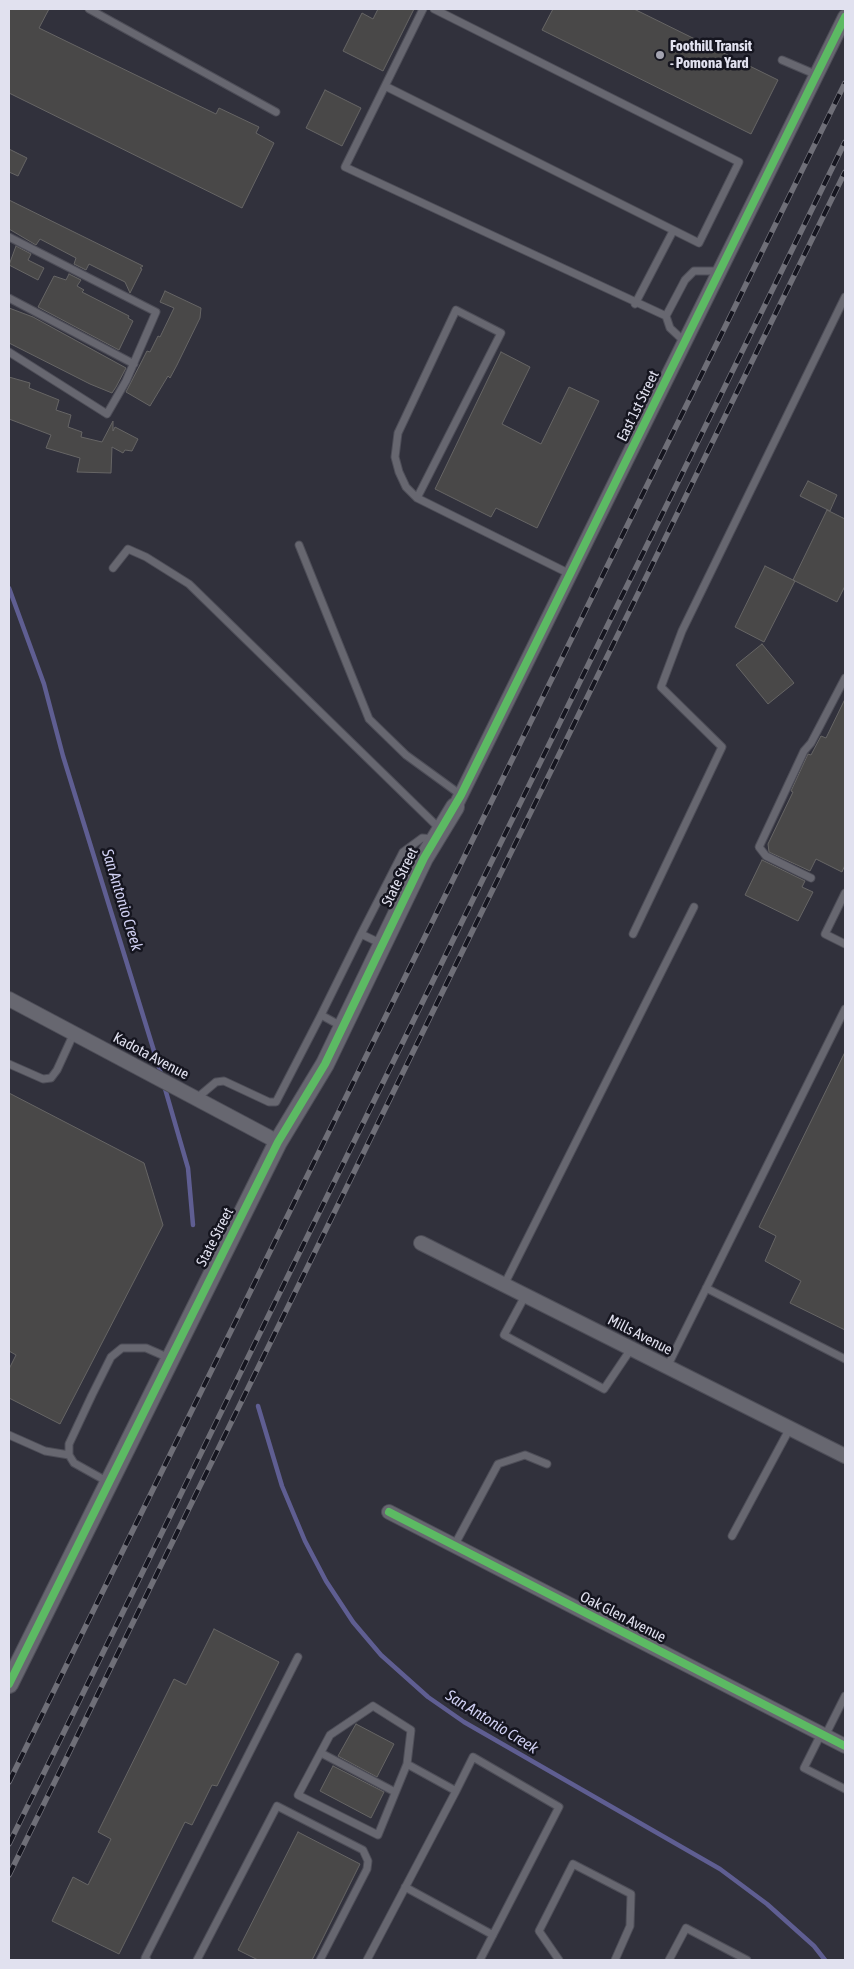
<!DOCTYPE html>
<style>
body{margin:0}
#map{position:relative;width:854px;height:1969px;overflow:hidden;background:#31313c;font-family:"Asap Condensed",sans-serif}
canvas{display:block}
.frame{position:absolute;inset:0;border:10px solid #e1e1ef;pointer-events:none}
</style>
<div id="map">
<canvas width="854" height="1969"></canvas>
<div class="frame"></div>
</div>
<script>
const g = document.querySelector('canvas').getContext('2d');
g.lineJoin = 'round';
const shape = rows => new Path2D(rows.map(r => 'M' + r).join(''));
function strokePath(path, color, width, dash) { g.strokeStyle = color; g.lineWidth = width; g.lineCap = dash ? 'butt' : 'round'; g.setLineDash(dash || []); g.stroke(path); }
function paint(path, color) { g.fillStyle = color; g.fill(path, 'evenodd'); }
function drawText(font, color, halo, rows, align = 'center') {
  g.font = font + ' "Asap Condensed",sans-serif'; g.lineWidth = 5; g.setLineDash([]); g.textBaseline = 'middle'; g.strokeStyle = halo; g.fillStyle = color; for (const [text, x, y, turn = 0] of rows) {
    g.save(); g.translate(x, y); g.rotate((+turn || 0) * Math.PI / 180); g.textAlign = isNaN(turn) ? turn : align; if (halo) g.strokeText(text, 0, 0); g.fillText(text, 0, 0); g.restore();
  }
}
strokePath(shape([
 [9,588,44,684,63,756,162,1077],
 [164,1085,188,1168,193,1225],
 [258,1406,282,1486,305,1541,326,1581,353,1622,381,1655,428,1697,464,1722,720,1869,767,1904,814,1946,825,1960]
]), '#5f5e92', 4.5);
const building = shape([
 [9,9,49,9,39,28,216,114,219,108,259,127,256,133,274,143,242,208,9,93,9,9],
 [378,9,414,9,383,71,343,51,362,13,373,19,378,9],
 [553,9,634,9,778,80,751,134,542,30,553,9],
 [325,90,361,108,342,146,306,128,325,90],
 [9,149,27,158,18,176,9,172,9,149],
 [9,200,143,266,140,268,142,269,130,293,125,282,89,264,86,270,74,264,76,258,40,239,36,245,9,229,9,200],
 [16,246,31,254,28,260,44,268,38,280,9,265,16,246],
 [69,274,81,280,77,286,84,290,82,292,129,316,128,318,133,321,119,350,38,307,54,276,66,280,69,274],
 [165,291,201,308,200,318,177,365,170,378,168,376,150,406,126,392,147,351,150,352,158,336,160,337,174,308,160,302,165,291],
 [9,308,33,317,126,368,116,387,112,393,90,384,9,343,9,308],
 [501,352,530,367,502,424,541,444,569,387,599,401,537,528,496,508,491,517,435,489,501,352],
 [9,377,30,383,29,388,59,400,56,410,71,415,68,427,82,432,81,437,102,442,113,421,113,431,115,427,138,439,132,451,125,450,123,453,112,447,111,473,77,472,80,458,46,448,51,435,9,419,9,377],
 [808,481,837,495,830,511,800,496,808,481],
 [827,510,845,519,845,586,837,602,793,580,827,510],
 [765,566,795,581,764,642,735,627,765,566],
 [762,644,794,683,768,704,736,665,762,644],
 [845,699,845,865,842,872,816,859,810,871,769,852,768,844,793,792,791,791,808,754,811,755,821,736,826,738,845,699],
 [762,860,805,881,802,887,813,892,798,921,745,895,762,860],
 [845,1052,845,1330,790,1303,801,1281,765,1261,776,1236,759,1227,845,1052],
 [9,1093,144,1163,163,1225,60,1424,9,1398,9,1369,16,1355,9,1351,9,1093],
 [214,1629,279,1662,217,1786,212,1785,192,1825,185,1822,119,1954,52,1921,73,1877,88,1885,111,1839,98,1832,174,1679,186,1685,214,1629],
 [356,1724,394,1744,377,1777,338,1756,356,1724],
 [333,1766,384,1792,371,1818,320,1791,333,1766],
 [298,1832,360,1864,312,1960,258,1960,238,1950,298,1832]
]);
paint(building, '#494848');
strokePath(building, '#666565', 1);
const service = shape([
 [89,9,276,112],
 [423,9,345,167,666,316],
 [782,60,817,75],
 [385,86,699,243,739,162,434,9],
 [9,237,156,312,126,381,107,414,9,352],
 [9,298,134,364],
 [635,304,673,231],
 [685,342,670,328,666,316,685,280,694,271,720,271],
 [417,498,501,333,456,310,398,433,395,457,399,472,406,487,417,498,570,574],
 [299,545,369,719,406,755,461,795],
 [113,568,128,549,146,557,189,584,440,829],
 [811,878,766,856,759,847,804,751,811,743,845,678],
 [383,891,403,901],
 [845,893,825,934,845,944],
 [361,934,382,944],
 [633,934,722,747,661,687,682,631,845,297],
 [343,1027,321,1015,361,934,403,852,422,838,435,839],
 [9,1064,43,1079,51,1078,57,1070,74,1033],
 [197,1098,216,1082,224,1081,269,1102,276,1102,321,1015],
 [504,1285,694,907],
 [706,1288,845,1359],
 [525,1296,504,1335,604,1389,631,1349],
 [667,1367,845,1009],
 [9,1435,45,1451,69,1455],
 [108,1482,74,1463,69,1455,69,1444,92,1395,111,1357,122,1348,146,1348,169,1358],
 [732,1536,790,1428],
 [454,1546,498,1464,525,1455,547,1464],
 [373,1706,411,1730,407,1764,378,1835,298,1795,330,1735,373,1706],
 [821,1734,804,1768,845,1789],
 [825,1736,845,1696],
 [321,1753,395,1792],
 [456,1791,473,1757,559,1807,480,1960],
 [405,1887,493,1935],
 [147,1960,145,1958,298,1657],
 [197,1960,277,1806,363,1850,368,1861,367,1869,320,1960],
 [367,1960,456,1791,407,1764],
 [559,1960,539,1931,573,1864,631,1894,630,1926,615,1960],
 [669,1960,686,1928,747,1960]
]);
const minor = shape([
 [455,807,845,17],
 [9,999,278,1142],
 [421,1243,845,1456],
 [389,1512,845,1746]
]);
const tertiary = shape([
 [9,1684,278,1142,325,1064,424,858,455,807]
]);
strokePath(service, '#4e4e58', 9);
strokePath(minor, '#4e4e58', 16);
strokePath(tertiary, '#4e4e58', 20);
strokePath(service, '#676770', 7);
strokePath(minor, '#676770', 14);
strokePath(tertiary, '#676770', 18);
const rail = shape([
 [9,1782,845,83],
 [9,1844,845,142],
 [9,1875,845,172]
]);
strokePath(rail, '#6f6f78', 5.5);
strokePath(rail, '#15151f', 4, [11]);
strokePath(shape([
 [389,1512,845,1746],
 [9,1684,278,1142,325,1064,424,858,461,795,845,17]
]), '#5cba63', 8);
for (const [x, y, r, color] of [
 [660,55,5,"#a3a3b0"]
]) { const dot = new Path2D(); dot.arc(x, y, r, 0, 2 * Math.PI); g.fillStyle = color; g.fill(dot); strokePath(dot, '#15151f', 2); }
drawText('bold 15px', '#e1e1ef', '#15151f', [
 ["Foothill Transit",670,46],
 ["- Pomona Yard",670,63]
], 'left');
drawText('15px', '#e1e1ef', '#15151f', [
 ["East 1st Street",638,406,-64],
 ["State Street",400,877,-64],
 ["Kadota Avenue",151,1056,28],
 ["State Street",215,1237,-63],
 ["Mills Avenue",640,1335,27],
 ["Oak Glen Avenue",623,1617,27]
]);
drawText('italic 16px', '#cfcff1', '#15151f', [
 ["San Antonio Creek",122,900,73],
 ["San Antonio Creek",492,1722,32]
]);
</script>
